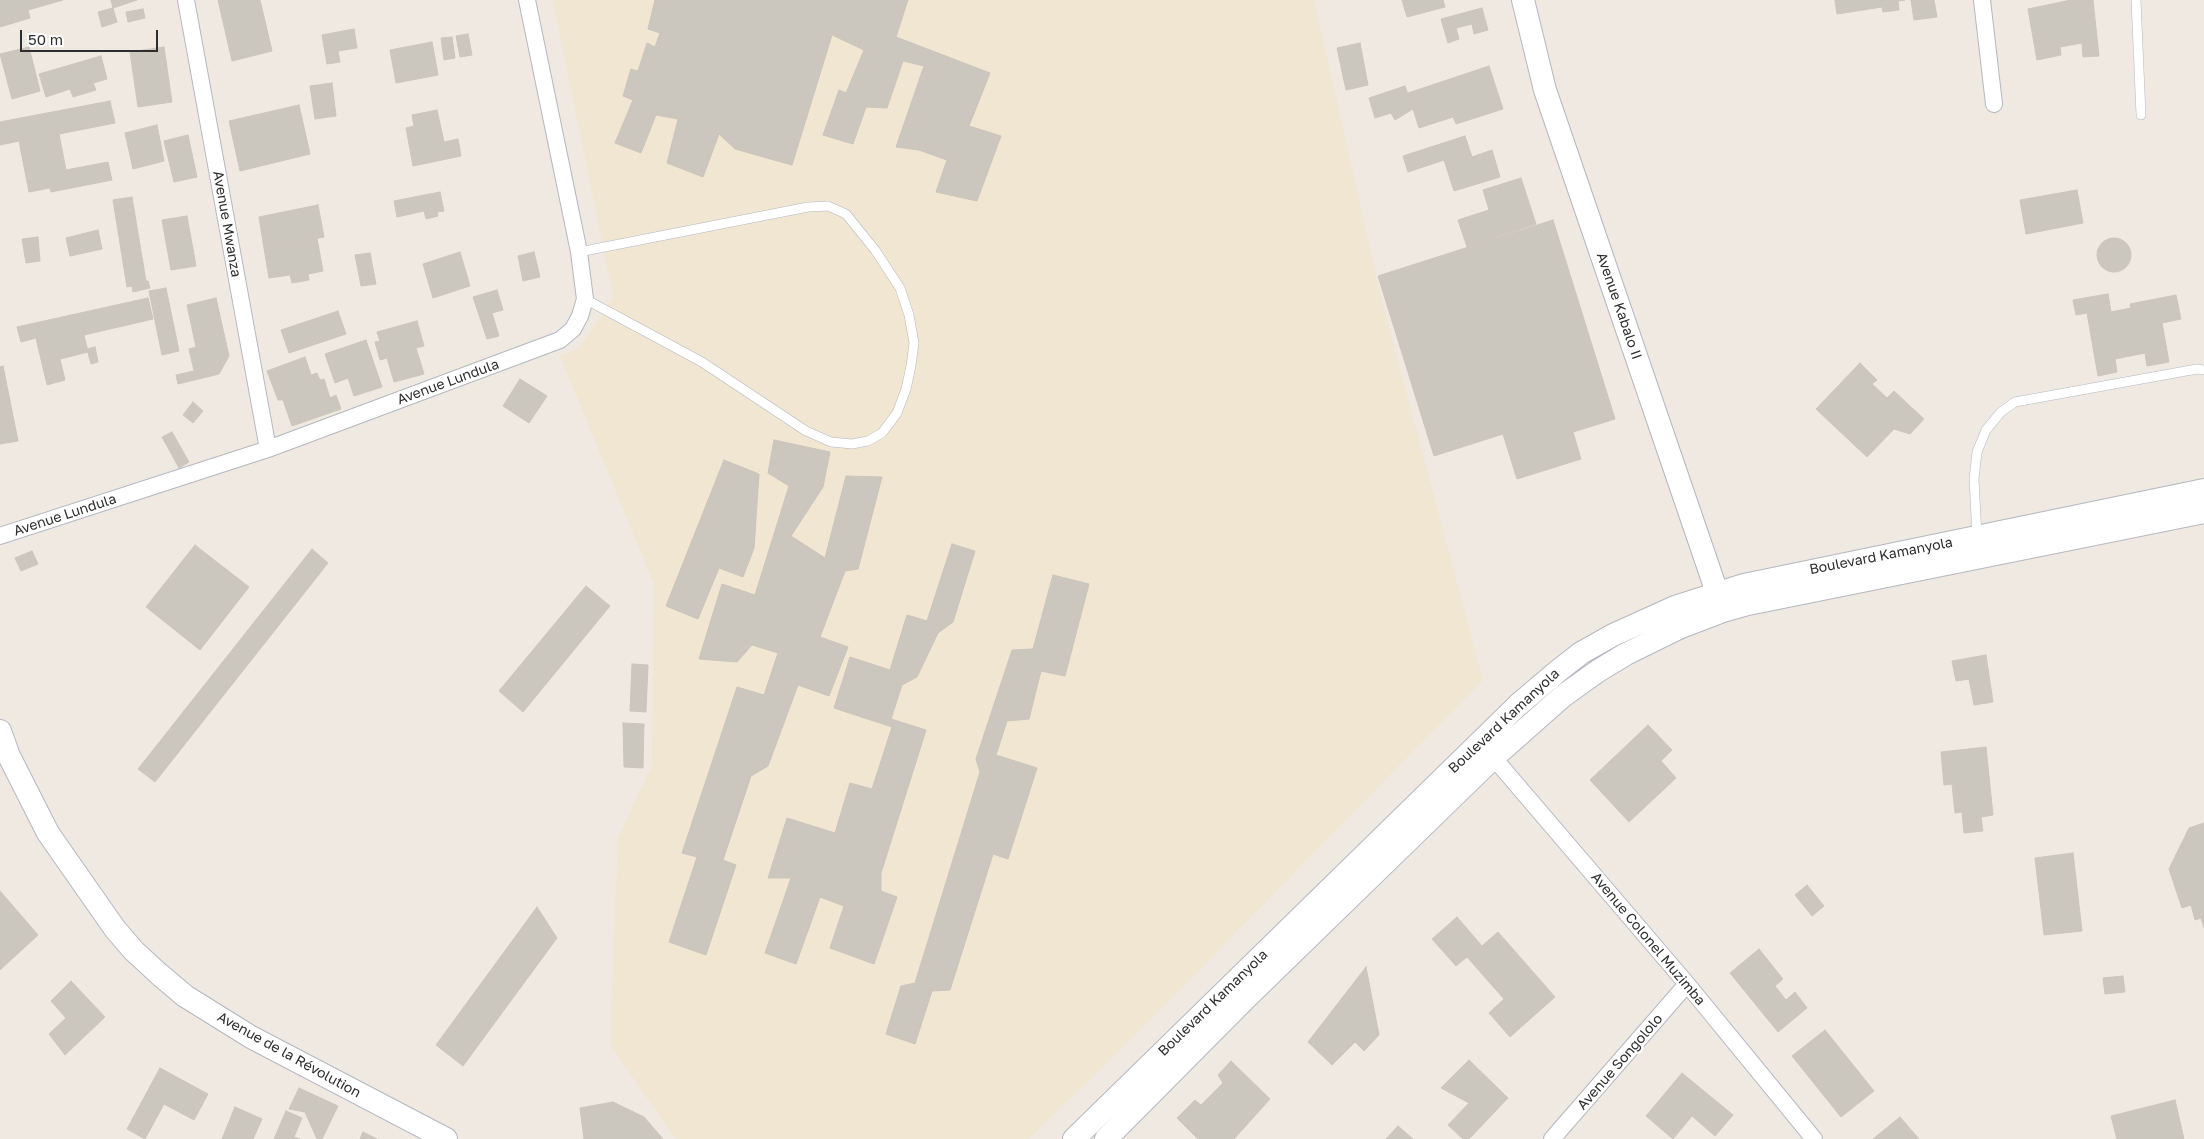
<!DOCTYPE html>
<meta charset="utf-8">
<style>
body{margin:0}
#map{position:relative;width:2204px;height:1139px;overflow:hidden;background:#efe9e1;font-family:"Golos Text",sans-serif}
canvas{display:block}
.scale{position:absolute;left:20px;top:30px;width:138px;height:22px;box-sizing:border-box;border:2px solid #2e2e2e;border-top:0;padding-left:6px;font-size:15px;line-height:18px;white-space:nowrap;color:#2e2e2e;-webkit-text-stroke:4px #fff;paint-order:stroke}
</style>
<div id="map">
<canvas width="2204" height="1139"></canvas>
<div class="scale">50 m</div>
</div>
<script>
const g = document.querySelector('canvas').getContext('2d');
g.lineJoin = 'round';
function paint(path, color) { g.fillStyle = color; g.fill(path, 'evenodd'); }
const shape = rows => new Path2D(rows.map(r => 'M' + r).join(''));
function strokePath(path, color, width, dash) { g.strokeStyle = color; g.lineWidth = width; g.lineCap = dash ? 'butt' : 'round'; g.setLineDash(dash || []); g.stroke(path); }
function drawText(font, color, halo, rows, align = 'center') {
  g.font = font + ' "Golos Text",sans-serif'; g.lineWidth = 5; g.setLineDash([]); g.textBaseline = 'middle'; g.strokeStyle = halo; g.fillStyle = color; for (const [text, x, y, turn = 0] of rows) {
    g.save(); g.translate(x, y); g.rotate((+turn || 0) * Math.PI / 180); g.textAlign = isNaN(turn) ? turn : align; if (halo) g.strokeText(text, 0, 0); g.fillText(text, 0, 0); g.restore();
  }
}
paint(shape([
 [553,0,1314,0,1382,301,1483,680,1158,1012,1029,1139,675,1139,610,1044,618,838,652,765,654,584,560,356,579,348,613,297]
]), '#f0e6d1');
const building = shape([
 [0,0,63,0,28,10,30,18,0,27,0,0],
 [111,0,137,0,113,8,111,0],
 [218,0,260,0,272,51,232,61,218,0],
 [655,0,908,0,896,37,990,73,969,126,1001,136,977,201,936,192,947,160,919,150,896,147,924,66,903,61,887,108,866,107,853,144,823,135,839,90,846,93,864,50,832,35,792,165,735,149,719,134,703,177,667,163,678,119,656,115,641,153,615,143,633,100,623,96,631,69,638,71,647,43,655,47,660,33,648,29,655,0],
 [1402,0,1443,0,1445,7,1407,17,1402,0],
 [1835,0,1905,0,1898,1,1899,10,1883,12,1882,7,1837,14,1835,0],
 [1911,0,1934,0,1937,17,1914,20,1911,0],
 [2071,0,2093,0,2099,56,2083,57,2082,43,2060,47,2061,55,2037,60,2028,9,2071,0],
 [113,8,117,22,102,27,98,12,113,8],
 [1482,8,1488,30,1474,34,1472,24,1456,28,1459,39,1448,43,1441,19,1482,8],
 [143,9,145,18,128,22,126,12,143,9],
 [354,29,357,48,338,51,340,62,327,64,322,35,354,29],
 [468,34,472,55,460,57,456,36,468,34],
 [452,37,455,58,444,60,441,38,452,37],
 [432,42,438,75,396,83,390,50,432,42],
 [1360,43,1368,85,1346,90,1337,48,1360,43],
 [29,47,40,91,12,99,0,54,29,47],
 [164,47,172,102,138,107,130,52,164,47],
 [101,56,107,79,93,83,96,90,73,97,70,89,46,97,39,74,101,56],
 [1489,66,1503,109,1456,124,1453,117,1419,128,1408,93,1489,66],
 [332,83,336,116,315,119,310,86,332,83],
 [1405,86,1413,109,1395,120,1391,113,1375,118,1369,98,1405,86],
 [110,101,115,123,59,134,66,170,108,162,112,180,51,192,50,188,29,192,19,141,0,145,0,122,110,101],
 [299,105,310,154,240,171,229,121,299,105],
 [437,110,444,142,458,139,461,156,413,166,406,128,414,126,412,115,437,110],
 [157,125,164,161,133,169,125,133,157,125],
 [188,135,197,177,174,182,164,141,188,135],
 [1465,136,1472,157,1492,150,1500,177,1454,191,1444,160,1408,172,1403,156,1465,136],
 [1521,178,1536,224,1467,247,1458,220,1489,210,1483,190,1521,178],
 [2077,190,2083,223,2026,234,2020,200,2077,190],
 [440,192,444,211,437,212,438,216,426,219,424,211,397,217,394,201,440,192],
 [132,197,146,281,148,281,150,288,133,292,132,286,127,287,113,200,132,197],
 [318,205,324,237,264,248,259,217,318,205],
 [187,216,196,266,171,270,162,220,187,216],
 [1553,220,1615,419,1573,432,1581,459,1517,479,1503,434,1434,456,1378,276,1553,220],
 [98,230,102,249,70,256,66,238,98,230],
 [38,237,40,261,26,263,22,239,38,237],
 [317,238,323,271,308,274,309,280,292,283,290,275,269,278,264,248,317,238],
 '2097 255a17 17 0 1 1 34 0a17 17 0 1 1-34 0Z',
 [460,252,470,286,433,298,423,264,460,252],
 [534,252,540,277,523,281,518,256,534,252],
 [370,253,376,284,361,286,355,255,370,253],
 [166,288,179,351,162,355,149,291,166,288],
 [497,290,503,310,492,313,499,336,487,339,473,297,497,290],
 [2108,294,2111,312,2131,308,2130,304,2176,295,2181,319,2162,323,2169,362,2147,366,2145,353,2115,359,2117,372,2098,376,2087,313,2076,315,2073,300,2108,294],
 [148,298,153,319,84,335,88,352,60,359,65,380,47,385,36,338,21,342,17,327,148,298],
 [216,298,229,356,219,374,178,384,176,375,194,371,189,349,196,347,187,305,216,298],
 [338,311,346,334,289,353,281,330,338,311],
 [417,321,424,346,416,348,424,374,394,382,387,358,380,360,375,342,380,341,377,332,417,321],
 [366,340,382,387,354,396,348,378,335,383,325,354,366,340],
 [95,347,98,362,91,364,87,349,95,347],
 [305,357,311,375,317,373,320,380,324,379,330,398,336,395,341,409,292,426,283,400,278,400,267,371,305,357],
 [1860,363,1877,380,1872,384,1887,398,1894,391,1924,419,1910,434,1894,429,1867,457,1816,409,1860,363],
 [3,366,18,441,0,444,0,367,3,366],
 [520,379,547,396,529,423,503,406,520,379],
 [193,402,203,411,193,423,183,415,193,402],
 [172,432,189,462,179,468,162,437,172,432],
 [774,440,830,452,823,487,791,536,825,558,846,476,882,477,858,569,845,571,820,637,848,647,829,696,798,685,768,766,751,776,723,860,736,865,706,955,669,942,697,857,682,853,737,687,764,695,778,653,752,645,737,662,699,659,722,584,755,595,789,486,768,473,774,440],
 [724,460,759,474,754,548,743,577,719,568,698,619,666,606,724,460],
 [952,544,975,551,953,622,938,633,917,677,902,685,891,719,926,730,881,873,881,891,897,897,874,964,830,948,844,906,820,897,796,964,765,953,791,878,768,878,787,818,835,833,850,783,872,789,892,727,834,708,850,657,890,670,907,615,927,621,952,544],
 [195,545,249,587,200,650,146,607,195,545],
 [312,549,328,563,155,782,138,769,312,549],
 [32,551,38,564,21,571,15,558,32,551],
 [1053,575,1089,584,1065,676,1041,671,1029,719,1007,721,996,755,1037,768,1008,859,993,854,950,990,932,991,915,1044,886,1034,901,986,915,983,980,772,976,759,1012,650,1033,649,1053,575],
 [586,586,610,606,523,712,499,691,586,586],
 [1986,655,1993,702,1974,705,1969,679,1956,681,1952,661,1986,655],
 [632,664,648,665,646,712,630,711,632,664],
 [623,723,644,724,643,768,624,767,623,723],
 [1648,725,1672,750,1661,761,1676,778,1629,822,1590,780,1648,725],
 [1986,747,1993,815,1981,817,1983,831,1964,833,1962,812,1955,813,1952,784,1944,785,1941,752,1986,747],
 [2204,823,2204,928,2201,918,2195,920,2191,905,2182,908,2169,869,2189,828,2204,823],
 [2073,853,2082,931,2044,935,2035,858,2073,853],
 [1807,885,1824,906,1812,916,1795,895,1807,885],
 [0,891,38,935,0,970,0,891],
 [537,907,557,938,463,1066,436,1045,537,907],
 [1457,917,1482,946,1498,932,1555,997,1510,1037,1489,1013,1504,999,1467,957,1456,966,1432,939,1457,917],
 [1759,949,1783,979,1775,986,1786,1000,1795,992,1807,1008,1778,1032,1730,973,1759,949],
 [1366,967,1379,1035,1364,1051,1355,1042,1332,1065,1308,1042,1366,967],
 [2123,976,2125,992,2105,994,2103,978,2123,976],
 [71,981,105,1017,65,1055,49,1034,66,1018,51,1001,71,981],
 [1825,1030,1874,1091,1841,1117,1792,1056,1825,1030],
 [1469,1060,1508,1098,1469,1139,1463,1139,1448,1125,1469,1103,1441,1088,1469,1060],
 [1231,1061,1270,1099,1234,1139,1198,1139,1177,1118,1195,1100,1201,1105,1223,1083,1218,1075,1231,1061],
 [160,1068,208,1094,194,1120,164,1104,145,1139,127,1129,160,1068],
 [1682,1073,1733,1115,1715,1136,1692,1116,1673,1139,1646,1116,1682,1073],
 [299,1088,338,1106,322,1139,317,1139,305,1112,289,1109,299,1088],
 [2175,1100,2184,1139,2117,1139,2111,1116,2175,1100],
 [613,1102,644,1117,663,1139,584,1139,580,1108,613,1102],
 [235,1107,262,1119,253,1139,222,1139,235,1107],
 [286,1111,302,1118,294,1137,300,1139,274,1139,286,1111],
 [1900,1117,1919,1139,1873,1139,1900,1117],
 [1398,1126,1413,1139,1386,1139,1398,1126],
 [363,1132,377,1139,360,1139,363,1132]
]);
paint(building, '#cbc7bf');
strokePath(building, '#cbc5ba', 1);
const lane = shape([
 [2136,0,2141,115],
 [579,252,808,207,828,206,846,214,875,250,900,288,909,315,914,343,911,366,906,389,897,413,882,433,868,441,852,444,831,442,806,431,702,362,585,299],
 [1977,537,1974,479,1977,452,1986,430,2001,412,2015,402,2197,369,2204,370]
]);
const street = shape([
 [186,0,268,449],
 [1982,0,1994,104],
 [0,536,268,449,560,340,573,329,580,316,585,299,579,252,527,0],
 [1487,750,1687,984,1814,1139],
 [1552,1139,1687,984]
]);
const secondary = shape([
 [1523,0,1545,90,1722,607],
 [0,731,9,756,48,833,115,929,134,951,159,974,185,996,251,1037,446,1139],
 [1074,1139,1518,705,1558,671,1581,653,1613,635,1675,607,1744,585,2204,490],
 [1106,1139,1245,999,1494,757,1563,696,1598,671,1626,654,1681,627,1723,611,1748,604,2204,512]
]);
strokePath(lane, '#b4b7c1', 10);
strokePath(street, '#b4b7c1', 18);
strokePath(secondary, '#b4b7c1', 24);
strokePath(lane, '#fff', 9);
strokePath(street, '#fff', 16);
strokePath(secondary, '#fff', 22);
drawText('14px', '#2e2e2e', '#fff', [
 ["Avenue Mwanza",227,224,80],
 ["Avenue Kabalo II",1619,306,71],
 ["Avenue Lundula",448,382,-20],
 ["Avenue Lundula",65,515,-18],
 ["Boulevard Kamanyola",1881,556,-11],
 ["Boulevard Kamanyola",1504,721,-43],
 ["Avenue Colonel Muzimba",1648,939,50],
 ["Boulevard Kamanyola",1213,1003,-44],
 ["Avenue de la Révolution",289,1055,29],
 ["Avenue Songololo",1620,1062,-49]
]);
</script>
